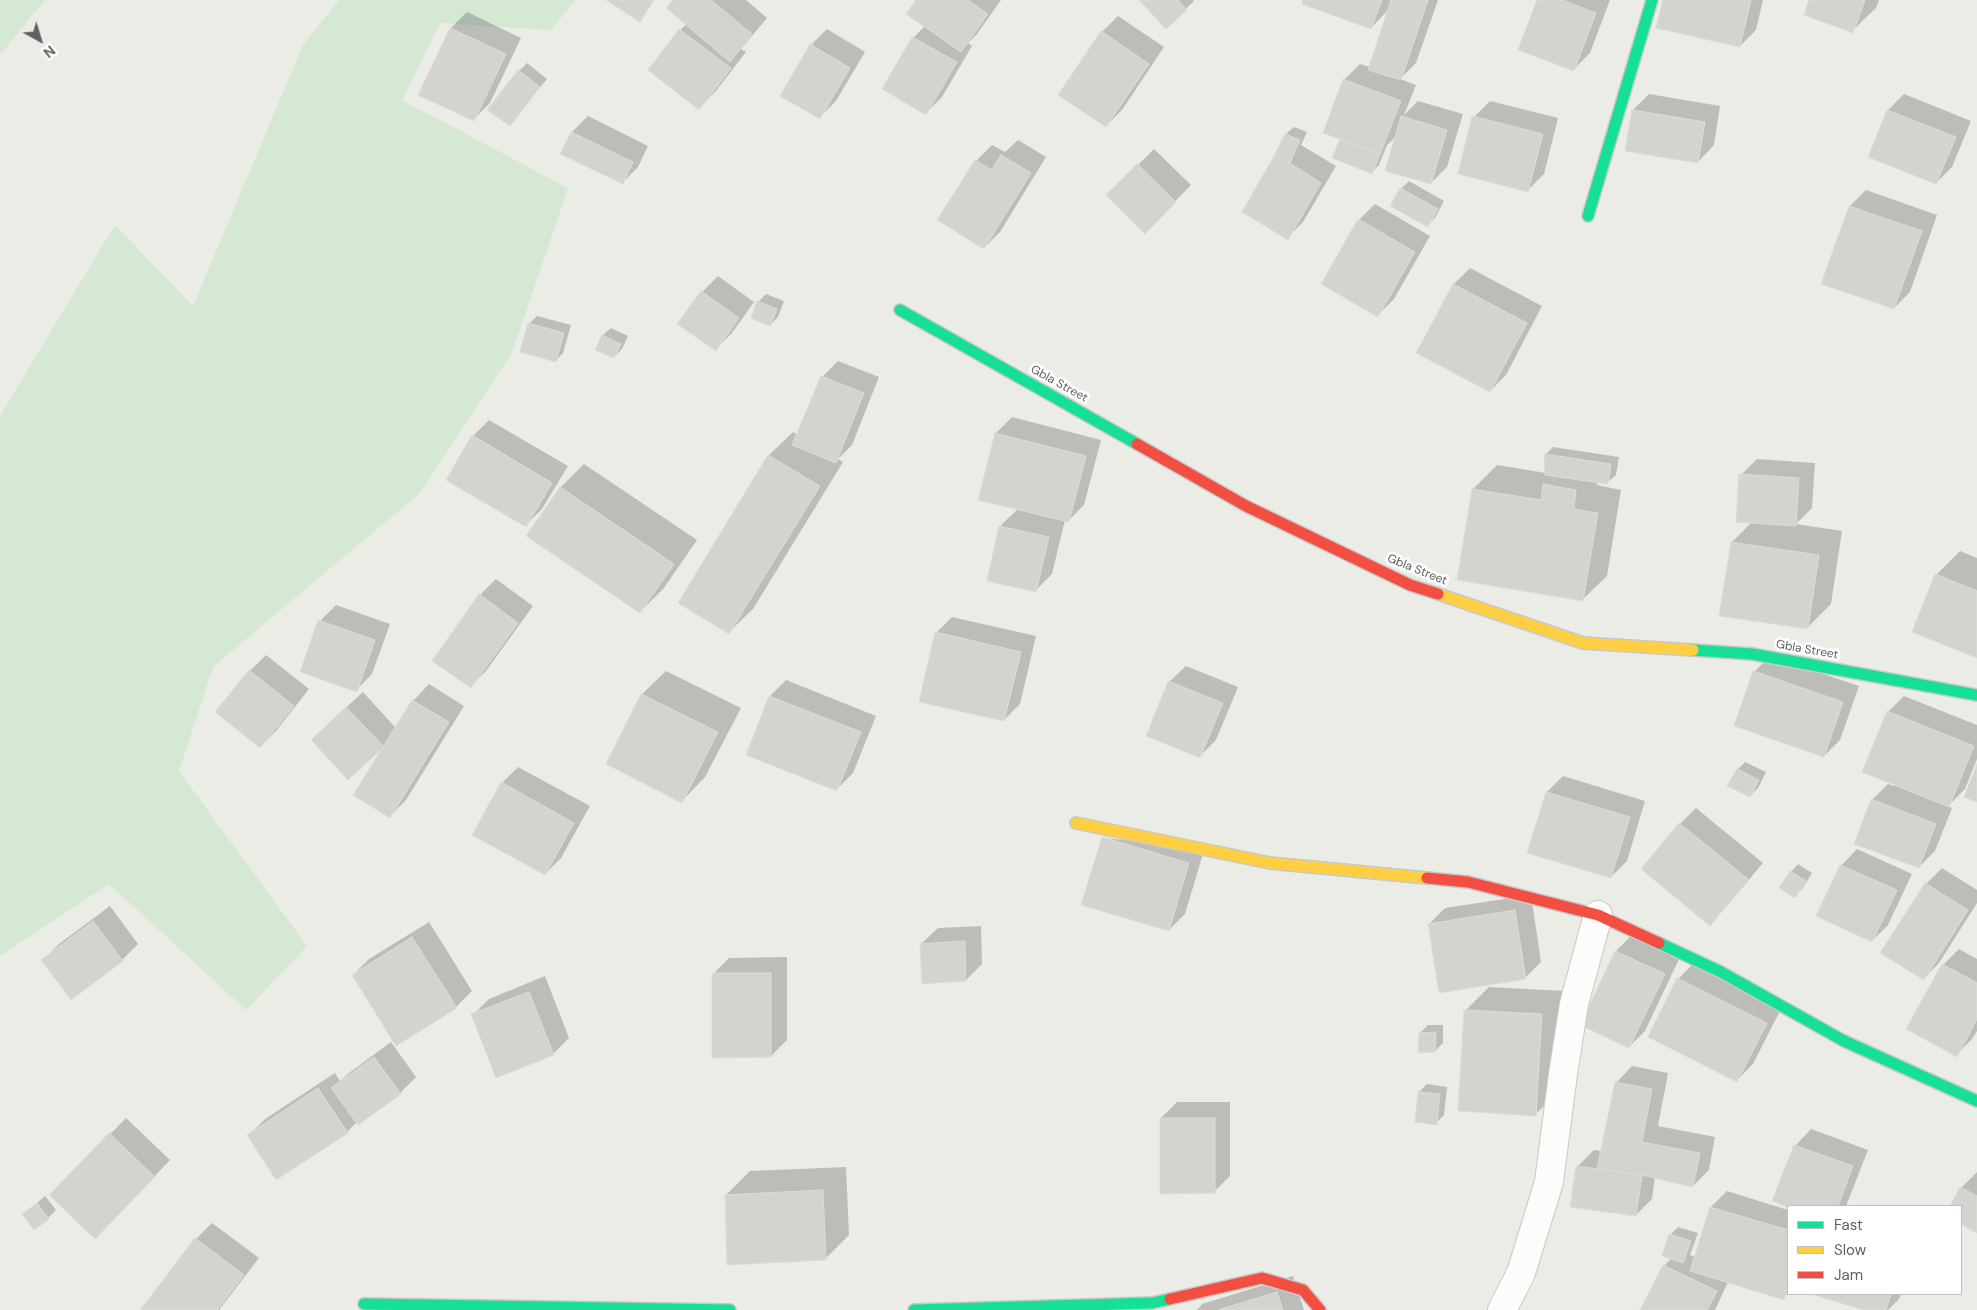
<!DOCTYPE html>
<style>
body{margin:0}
#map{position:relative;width:1977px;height:1310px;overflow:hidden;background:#ecece7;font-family:"DM Sans",sans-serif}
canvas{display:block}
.legend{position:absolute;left:1787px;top:1205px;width:175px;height:90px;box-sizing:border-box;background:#fff;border:1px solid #bebfc1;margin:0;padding:6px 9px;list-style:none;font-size:15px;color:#5d6065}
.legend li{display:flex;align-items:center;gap:10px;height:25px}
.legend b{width:25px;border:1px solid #bebfc1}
.north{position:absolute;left:15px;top:15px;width:50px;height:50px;-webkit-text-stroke:4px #fff;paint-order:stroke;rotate:141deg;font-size:14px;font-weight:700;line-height:20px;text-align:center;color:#5d6065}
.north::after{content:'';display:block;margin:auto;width:18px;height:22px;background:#5d6065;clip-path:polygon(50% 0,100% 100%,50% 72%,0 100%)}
</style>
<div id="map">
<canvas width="1977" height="1310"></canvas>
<ul class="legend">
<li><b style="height:6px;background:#16e098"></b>Fast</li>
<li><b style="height:6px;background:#ffcf43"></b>Slow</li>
<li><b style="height:6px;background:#f24e42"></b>Jam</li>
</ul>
<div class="north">N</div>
</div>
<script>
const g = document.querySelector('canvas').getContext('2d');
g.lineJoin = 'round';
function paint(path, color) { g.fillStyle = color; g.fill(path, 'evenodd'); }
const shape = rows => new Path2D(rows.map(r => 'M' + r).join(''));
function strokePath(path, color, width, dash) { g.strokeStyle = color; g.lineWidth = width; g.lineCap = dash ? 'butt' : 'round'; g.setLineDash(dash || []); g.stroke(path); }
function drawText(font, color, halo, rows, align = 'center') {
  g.font = font + ' "DM Sans",sans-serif'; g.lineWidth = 5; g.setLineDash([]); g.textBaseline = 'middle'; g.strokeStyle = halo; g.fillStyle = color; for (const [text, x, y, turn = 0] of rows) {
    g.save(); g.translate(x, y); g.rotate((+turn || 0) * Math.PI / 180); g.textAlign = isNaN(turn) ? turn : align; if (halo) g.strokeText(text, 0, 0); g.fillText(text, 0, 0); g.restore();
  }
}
paint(shape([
 [0,0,45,0,0,55],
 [339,0,576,0,551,30,440,23,402,100,568,188,512,353,420,493,213,667,179,771,307,946,246,1010,109,884,0,956,0,416,115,225,193,306,303,45]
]), '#d5e8d4');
paint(shape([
 [675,0,746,0,767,18,741,49,746,52,715,92,699,108,680,30,687,24],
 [917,0,1001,0,977,34,968,43,972,46,942,97,926,113,913,38,925,26],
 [1141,0,1193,0,1194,1,1167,27],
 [1304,0,1438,0,1416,63,1400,79,1416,85,1404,115,1418,101,1463,114,1447,167,1431,183,1397,136,1387,145,1379,165,1371,173,1341,139,1344,80,1360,64,1370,67,1389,9,1371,28],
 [1538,0,1610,0,1590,53,1574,69],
 [1664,0,1763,0,1756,30,1740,46],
 [1811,0,1879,0,1876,8,1852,31],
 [467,12,521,38,490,103,474,119,451,28],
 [1118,16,1164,47,1122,110,1106,126,1102,32],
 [827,29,865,52,836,101,820,117,811,45],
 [527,63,547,79,510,124,519,71],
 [1649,94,1720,106,1714,145,1698,162,1633,110],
 [1904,94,1971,121,1952,167,1936,183,1870,156,1888,110],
 [1490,101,1558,118,1544,174,1528,190,1474,117],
 [588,116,648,146,638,167,622,183,562,153,572,132],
 [1294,127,1307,132,1301,145,1336,166,1303,222,1287,238,1286,134],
 [1018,140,1046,157,1000,232,984,248,939,220,976,161,992,145,1005,152],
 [1154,149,1191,185,1145,232,1108,195],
 [1409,181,1444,201,1435,218,1427,225,1401,189],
 [1866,190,1937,215,1910,292,1894,308,1823,284,1850,206],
 [1375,204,1430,236,1394,299,1378,315,1359,220],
 [1470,268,1542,306,1506,375,1490,391,1418,353,1454,284],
 [718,276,754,302,732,333,716,349,702,292],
 [766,294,784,301,778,317,770,325,758,302],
 [537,316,571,325,563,353,555,361,529,324],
 [611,328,628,336,622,349,614,357,603,335],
 [838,361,879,377,852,445,838,459,843,462,753,609,729,632,680,603,769,455,793,432,798,435,822,377],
 [1012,417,1101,440,1084,505,1068,521,1065,520,1052,574,1036,590,1000,526,1018,509,979,499,996,433],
 [489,420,568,466,542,509,526,525,473,436],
 [1553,447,1619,457,1616,475,1608,482,1597,481,1597,485,1621,490,1607,576,1583,599,1458,579,1473,489,1497,465,1546,473,1545,455],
 [1757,459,1815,463,1812,508,1796,524,1842,531,1831,604,1807,628,1720,615,1732,542,1752,522,1741,475],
 [584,464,697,540,664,588,640,612,528,536,561,487],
 [1960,551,1977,558,1977,657,1936,575],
 [496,579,533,606,486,671,470,687,480,595],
 [336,605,390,624,372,674,356,690,320,621],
 [952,617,1036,636,1020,704,1004,720,936,633],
 [266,655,309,689,276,731,260,747,250,671],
 [1770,656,1859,686,1840,740,1824,756,1754,672],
 [1186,666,1238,687,1216,740,1200,756,1169,682],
 [666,671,741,708,705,777,682,801,608,764,642,694],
 [786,680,876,716,853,773,837,789,748,754,770,696],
 [429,684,464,706,406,800,390,816,385,744,348,778,328,724,363,692,396,728,413,701],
 [1904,696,1977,725,1977,759,1965,789,1948,806,1952,808,1935,851,1919,867,1872,800,1888,784,1894,786,1895,784,1888,712],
 [1745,762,1766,772,1758,788,1750,796,1738,769],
 [518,767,590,806,561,858,545,874,502,783],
 [1563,776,1645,801,1627,861,1611,877,1547,792],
 [1696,808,1763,863,1725,908,1710,924,1680,824],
 [1103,838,1205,847,1185,914,1169,930],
 [1857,849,1912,874,1888,925,1872,941,1841,866],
 [1798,864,1812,873,1803,888,1795,896,1791,872],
 [1942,868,1977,890,1977,903,1939,963,1923,979,1926,884],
 [1531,895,1541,962,1525,978,1429,924,1445,908],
 [110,906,138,944,122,960,43,960,59,944],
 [429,922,472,991,456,1007,353,975,369,959],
 [981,926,982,964,966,980,921,944,938,928],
 [1632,935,1680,957,1645,1031,1629,1047,1582,1024,1616,951],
 [1959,949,1977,959,1977,1031,1972,1039,1956,1055,1943,965],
 [787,957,787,1040,771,1056,713,974,729,958],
 [1694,963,1782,1007,1753,1064,1737,1080,1678,979],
 [545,976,569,1038,553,1054,473,1015,489,999],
 [1489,987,1565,991,1559,1091,1536,1114,1465,1011],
 [1428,1025,1443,1025,1443,1043,1435,1051,1420,1033],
 [391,1042,416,1077,400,1093,357,1122,347,1132,249,1135,265,1119,335,1073,340,1081,349,1073],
 [1632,1066,1668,1073,1658,1126,1715,1137,1709,1170,1693,1186,1655,1177,1652,1199,1636,1215,1572,1206,1578,1166,1594,1150,1602,1151,1616,1083],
 [1427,1084,1447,1087,1444,1115,1436,1123,1419,1092],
 [1177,1102,1230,1102,1230,1176,1214,1192,1161,1118],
 [126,1118,170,1160,111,1222,51,1195],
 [1811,1129,1868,1150,1846,1206,1791,1206,1795,1146],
 [846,1167,849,1235,825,1259,726,1195,750,1171],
 [1977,1172,1977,1231,1961,1223,1961,1206,1951,1206,1961,1188],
 [1727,1191,1788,1210,1788,1293,1783,1298,1728,1282,1715,1310,1641,1310,1664,1266,1672,1258,1670,1235,1678,1227,1698,1233,1690,1255,1696,1257,1711,1207],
 [45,1196,56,1210,48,1218,24,1214],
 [212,1223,259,1258,219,1310,143,1309,196,1239],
 [1293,1276,1304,1310,1197,1310,1202,1304],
 [1815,1294,1901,1294,1899,1299,1888,1310,1868,1310]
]), '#0003');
const building = shape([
 [606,0,654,0,640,22,606,0],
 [673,0,711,0,752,34,730,62,666,8,673,0],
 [916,0,968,0,988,14,961,52,906,14,916,0],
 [1139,0,1178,0,1187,10,1166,29,1139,0],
 [1303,0,1382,0,1371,29,1302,4,1303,0],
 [1391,0,1428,0,1401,80,1368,70,1391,0],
 [1537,0,1562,0,1596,13,1574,71,1518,50,1537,0],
 [1663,0,1751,0,1740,47,1656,28,1663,0],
 [1809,0,1865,0,1853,33,1804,15,1809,0],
 [450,28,506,54,474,121,418,95,450,28],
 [679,29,731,68,699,110,648,70,679,29],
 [1101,31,1149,64,1106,127,1058,95,1101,31],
 [912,37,957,62,926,115,882,89,912,37],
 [810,44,850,68,820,119,780,96,810,44],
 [518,70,540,87,510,126,487,110,518,70],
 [1343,79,1401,101,1380,154,1323,133,1343,79],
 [1632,110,1705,122,1698,163,1625,151,1632,110],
 [1887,110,1956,137,1936,184,1868,157,1887,110],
 [1401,116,1447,130,1431,184,1385,171,1401,116],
 [1472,116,1543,134,1528,192,1458,174,1472,116],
 [571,132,633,162,623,184,560,154,571,132],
 [1285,134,1300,140,1290,163,1274,156,1285,134],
 [1340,138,1380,154,1372,174,1332,158,1340,138],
 [1001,155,1031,173,984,249,937,220,975,160,992,170,1001,155],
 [1274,156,1290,163,1321,183,1288,240,1242,212,1274,156],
 [1137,164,1176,202,1145,234,1106,195,1137,164],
 [1400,188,1438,209,1428,227,1390,206,1400,188],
 [1849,206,1922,231,1894,309,1821,284,1849,206],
 [1358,219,1415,252,1378,317,1321,284,1358,219],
 [1453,284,1527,323,1490,392,1416,353,1453,284],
 [701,291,739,318,716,351,677,324,701,291],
 [757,301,777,309,770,326,751,318,757,301],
 [528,323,564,333,556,362,520,352,528,323],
 [602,335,621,344,614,358,595,350,602,335],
 [821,376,864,393,836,463,792,445,821,376],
 [995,433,1086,456,1069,522,978,500,995,433],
 [472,435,552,483,526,527,446,480,472,435],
 [1544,454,1611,464,1608,484,1545,475,1544,454],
 [768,455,820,486,729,634,678,603,768,455],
 [1739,474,1799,478,1796,526,1736,522,1739,474],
 [1543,484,1576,490,1574,509,1598,513,1583,601,1457,580,1472,489,1541,500,1543,484],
 [560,487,674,564,640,613,526,536,560,487],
 [999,526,1049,537,1036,592,987,581,999,526],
 [1731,542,1819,555,1808,629,1719,616,1731,542],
 [1935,574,1977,591,1977,658,1912,632,1935,574],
 [479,594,518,623,471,688,432,661,479,594],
 [318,620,375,640,357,692,300,672,318,620],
 [935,632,1021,652,1004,721,919,702,935,632],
 [249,670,294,706,260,748,215,712,249,670],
 [1753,671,1843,702,1824,757,1734,726,1753,671],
 [1168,681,1223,703,1200,758,1146,736,1168,681],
 [641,694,718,732,682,803,606,764,641,694],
 [769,696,861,732,837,791,746,755,769,696],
 [412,700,449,722,390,818,353,795,412,700],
 [346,707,384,747,348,780,311,740,346,707],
 [1887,711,1974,746,1949,807,1862,772,1887,711],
 [1977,764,1977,802,1964,797,1977,764],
 [1737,769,1759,780,1750,797,1727,786,1737,769],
 [501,782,574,823,545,875,472,835,501,782],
 [1546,792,1630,817,1611,878,1527,853,1546,792],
 [1871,799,1936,824,1919,868,1854,844,1871,799],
 [1679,823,1748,879,1710,926,1641,869,1679,823],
 [1102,837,1189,863,1169,931,1081,905,1102,837],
 [1840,865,1897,890,1872,942,1816,916,1840,865],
 [1790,871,1806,881,1795,898,1779,888,1790,871],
 [1925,883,1968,910,1924,980,1880,953,1925,883],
 [1515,910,1526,979,1439,993,1428,924,1515,910],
 [93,921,123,961,71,1000,41,960,93,921],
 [412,937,457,1008,396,1046,352,975,412,937],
 [965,941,966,981,922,984,920,944,965,941],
 [1615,951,1665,974,1629,1048,1580,1025,1615,951],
 [1942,964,1977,983,1977,1019,1957,1057,1906,1029,1942,964],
 [712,973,771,973,771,1057,712,1058,712,973],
 [1677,978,1767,1023,1737,1082,1648,1037,1677,978],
 [529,992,554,1055,496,1078,471,1014,529,992],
 [1464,1010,1542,1014,1536,1116,1458,1111,1464,1010],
 [1436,1032,1435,1052,1418,1053,1419,1033,1436,1032],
 [374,1057,401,1094,358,1125,331,1088,374,1057],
 [1615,1082,1652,1089,1642,1142,1700,1153,1693,1187,1642,1175,1597,1169,1615,1082],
 [318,1088,348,1133,276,1180,247,1135,318,1088],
 [1418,1092,1440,1094,1437,1125,1415,1122,1418,1092],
 [1160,1118,1215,1118,1215,1193,1160,1194,1160,1118],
 [109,1133,155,1177,95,1239,49,1195,109,1133],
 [1794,1145,1853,1166,1838,1206,1788,1207,1772,1201,1794,1145],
 [1576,1166,1642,1175,1636,1216,1570,1207,1576,1166],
 [1960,1187,1977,1196,1977,1233,1961,1224,1961,1206,1950,1206,1960,1187],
 [823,1190,826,1260,727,1265,725,1195,823,1190],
 [37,1203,49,1219,34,1230,22,1214,37,1203],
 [1710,1207,1788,1230,1788,1284,1784,1300,1690,1271,1710,1207],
 [1669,1234,1691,1241,1683,1263,1662,1256,1669,1234],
 [195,1238,244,1275,217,1310,143,1310,141,1309,195,1238],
 [1663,1265,1717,1291,1707,1310,1640,1310,1663,1265],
 [1277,1292,1283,1310,1218,1310,1277,1292],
 [1811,1294,1891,1294,1886,1310,1864,1310,1811,1294]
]);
paint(building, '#d3d3d0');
strokePath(building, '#dcdbd6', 1);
const street = shape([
 [1502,1310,1521,1273,1549,1182,1563,1074,1574,1004,1598,915]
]);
const fast = shape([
 [1588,216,1652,0],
 [900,310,1137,444],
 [1693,650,1752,654,1977,695],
 [1659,943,1721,972,1844,1041,1977,1101],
 [364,1304,730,1310],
 [914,1310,1152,1303,1170,1299]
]);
const slow = shape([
 [1438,594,1583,643,1693,650],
 [1076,823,1270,863,1427,878]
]);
const jam = shape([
 [1137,444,1246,506,1410,585,1438,594],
 [1427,878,1468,882,1598,915,1659,943],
 [1170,1299,1262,1278,1303,1290,1320,1310]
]);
strokePath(street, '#c8c8c8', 30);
strokePath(fast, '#c8c8c8', 14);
strokePath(slow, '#c8c8c8', 14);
strokePath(jam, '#c8c8c8', 14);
strokePath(street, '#fcfcfb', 28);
strokePath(fast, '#16e098', 11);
strokePath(slow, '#ffcf43', 11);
strokePath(jam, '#f24e42', 11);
drawText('12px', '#5d6065', '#fff', [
 ["Gbla Street",1059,384,29],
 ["Gbla Street",1417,570,22],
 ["Gbla Street",1807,650,10]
]);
</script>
